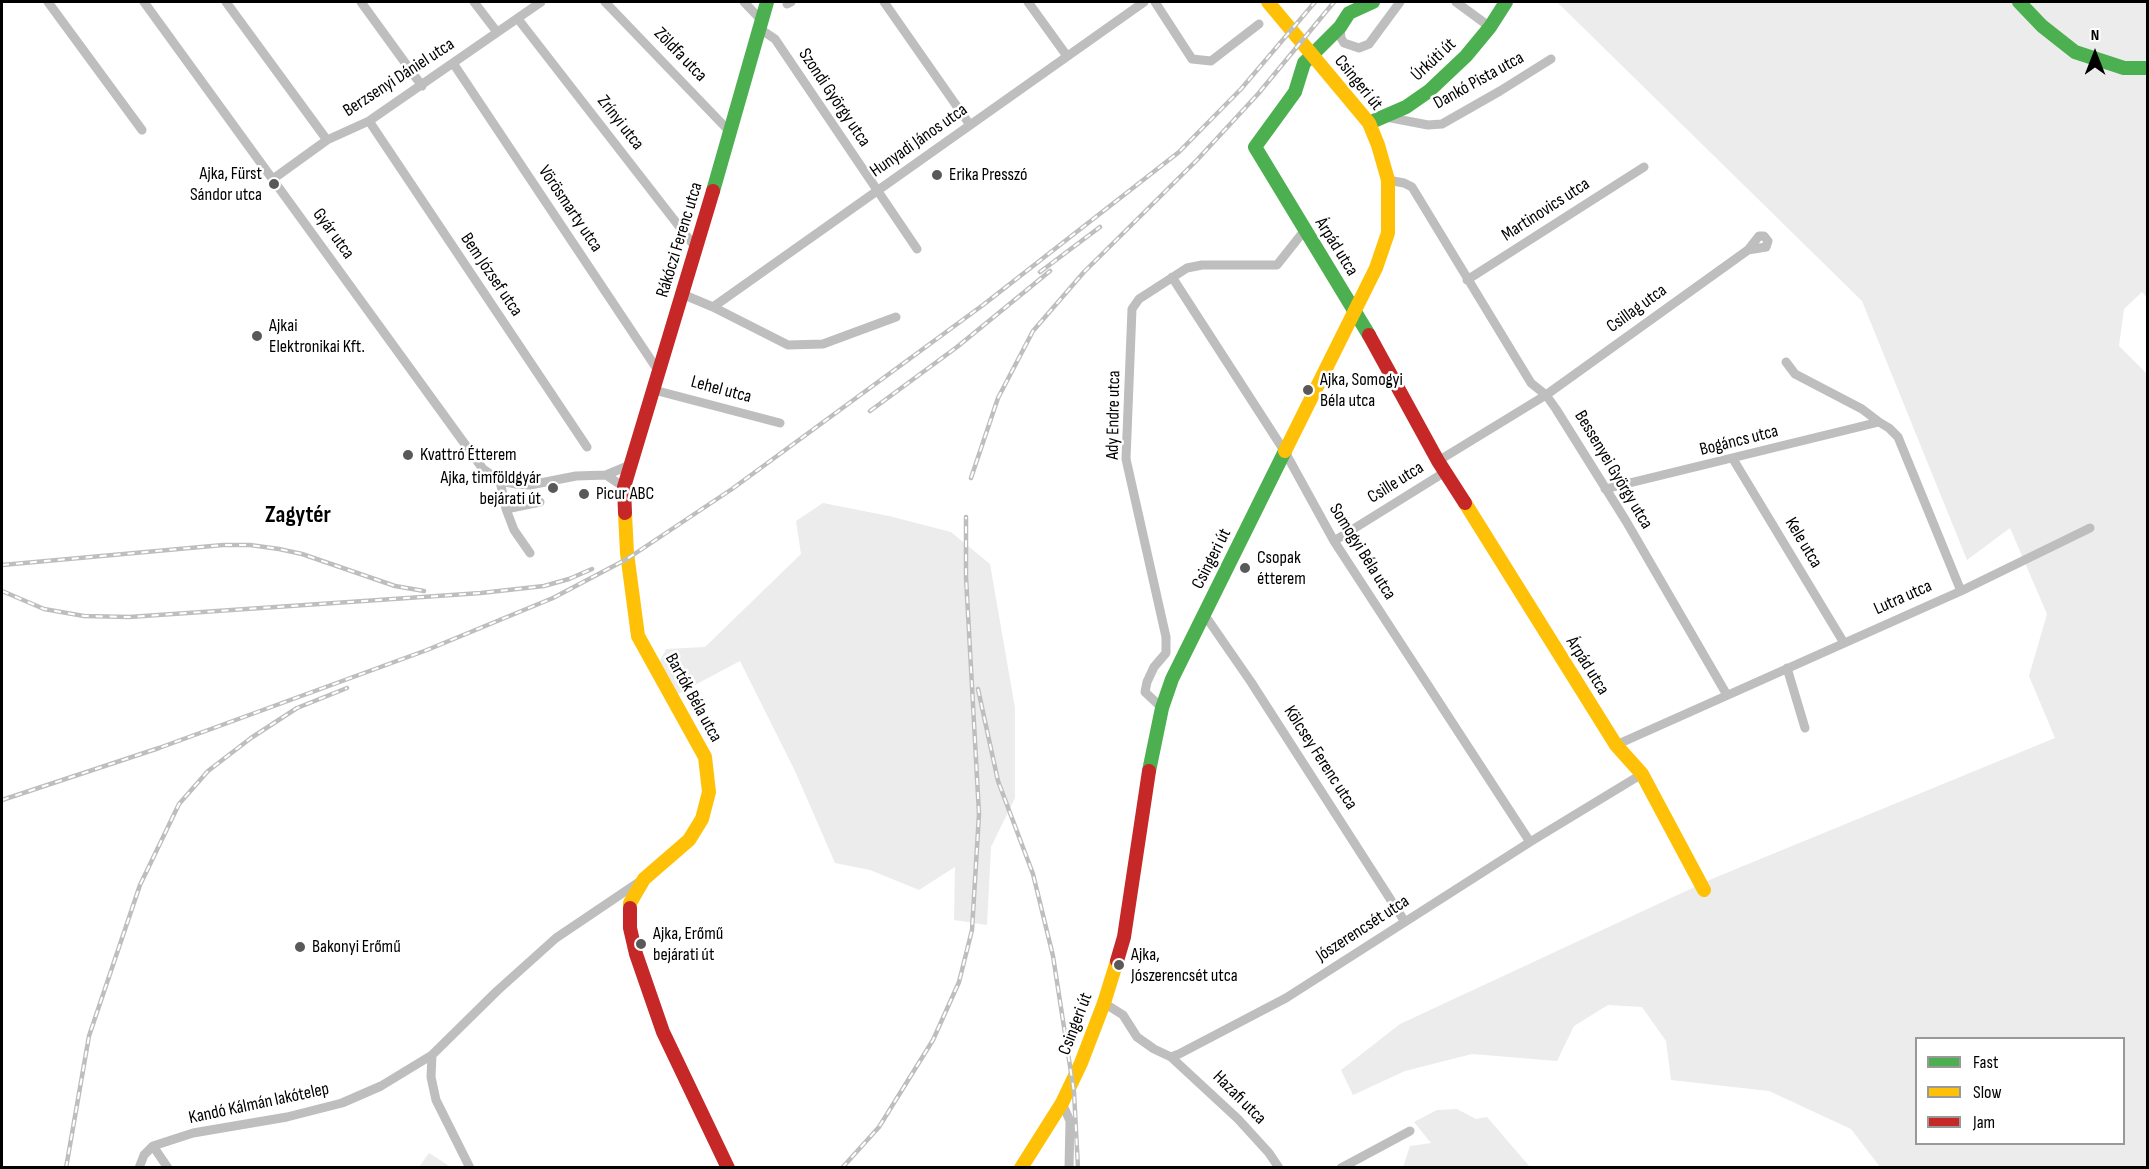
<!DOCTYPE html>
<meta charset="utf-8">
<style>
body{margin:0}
#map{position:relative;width:2149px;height:1169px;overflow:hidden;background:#fff;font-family:"Sofia Sans Condensed",sans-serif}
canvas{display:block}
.frame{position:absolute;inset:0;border:3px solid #000;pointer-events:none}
.legend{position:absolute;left:1915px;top:1037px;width:210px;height:108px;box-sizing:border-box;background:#fff;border:2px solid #999;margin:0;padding:8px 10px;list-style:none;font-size:18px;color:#000}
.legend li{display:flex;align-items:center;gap:12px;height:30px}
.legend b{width:30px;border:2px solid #999}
.north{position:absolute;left:2065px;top:24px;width:60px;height:60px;-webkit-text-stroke:4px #fff;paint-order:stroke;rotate:0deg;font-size:16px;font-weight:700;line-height:24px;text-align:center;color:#000}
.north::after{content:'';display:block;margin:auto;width:21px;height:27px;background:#000;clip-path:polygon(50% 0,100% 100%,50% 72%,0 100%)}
</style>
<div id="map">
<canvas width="2149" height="1169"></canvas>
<div class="frame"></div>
<ul class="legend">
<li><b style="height:8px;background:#4caf50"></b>Fast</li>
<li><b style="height:8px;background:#ffc107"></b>Slow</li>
<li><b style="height:8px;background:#c62828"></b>Jam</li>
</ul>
<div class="north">N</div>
</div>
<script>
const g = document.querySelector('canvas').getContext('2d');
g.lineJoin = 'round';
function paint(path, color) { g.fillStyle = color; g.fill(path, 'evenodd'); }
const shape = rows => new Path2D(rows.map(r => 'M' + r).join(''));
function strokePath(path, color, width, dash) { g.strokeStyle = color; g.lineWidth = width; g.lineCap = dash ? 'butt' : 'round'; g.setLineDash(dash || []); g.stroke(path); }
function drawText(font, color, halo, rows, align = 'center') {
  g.font = font + ' "Sofia Sans Condensed",sans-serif'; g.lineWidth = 5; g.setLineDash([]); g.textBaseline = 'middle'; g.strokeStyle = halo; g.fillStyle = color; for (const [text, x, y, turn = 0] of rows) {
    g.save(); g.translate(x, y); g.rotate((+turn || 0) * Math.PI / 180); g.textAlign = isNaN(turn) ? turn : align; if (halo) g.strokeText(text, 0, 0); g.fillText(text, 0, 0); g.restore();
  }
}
paint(shape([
 [1557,2,2147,2,2147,298,2142,292,2124,309,2119,346,2148,375,2147,1167,1880,1167,1851,1129,1769,1091,1671,1080,1666,1041,1642,1007,1608,1005,1574,1026,1557,1061,1472,1054,1405,1071,1353,1095,1341,1070,1400,1024,1714,878,2055,738,2029,676,2047,614,2010,528,1967,560,1862,301],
 [1916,1038,2124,1038,2124,1144,1916,1144],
 [823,503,889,516,951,532,990,564,1015,708,1015,798,991,847,987,925,954,920,955,867,919,890,870,870,835,863,795,771,740,661,676,695,659,663,666,649,705,647,801,554,796,521],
 [1457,1109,1476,1119,1487,1117,1530,1167,1403,1167,1410,1146,1431,1143,1414,1122,1437,1110],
 [429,1153,451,1167,419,1167]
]), '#ececec');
strokePath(shape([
 [48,2,142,130],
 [144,2,483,469,500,481,516,484,530,485,576,476,606,475,624,487],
 [226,2,327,140],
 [361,2,422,86],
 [474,2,497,32],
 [605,2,730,132],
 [744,2,762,21],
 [884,2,970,125],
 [1028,2,1067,56],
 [1155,2,1192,59,1211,61,1259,24],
 [1456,2,1490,27],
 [787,4,791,2],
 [518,19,696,248],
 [1340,27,1341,38,1344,43,1359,48,1369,44,1400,2],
 [760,29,775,39,917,249],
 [453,63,659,372],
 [1386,117,1428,125,1442,124,1500,91,1551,59],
 [369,121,587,447],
 [273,179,327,140,369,121,541,2],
 [1388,180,1404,183,1412,187,1531,383,1546,395,1556,409,1626,521,1727,695],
 [1172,277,1285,452,1334,541,1530,842],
 [1467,280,1644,167],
 [682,294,713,307,1144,2],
 [713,307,788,345,823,344,896,317],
 [1786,362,1795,374,1862,409,1879,422],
 [654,390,780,423],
 [1733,459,1844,643],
 [1438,461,1546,395,1748,250,1759,236,1764,236,1768,241,1766,247,1748,250],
 [606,475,630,465],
 [500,481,506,509,514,530,530,553],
 [1605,489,1879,422,1889,428,1898,437,1961,591],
 [506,509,540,502],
 [1334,541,1445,472],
 [1204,614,1251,682,1405,922],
 [1787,668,1805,728],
 [1162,708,1145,692,1147,682,1154,667,1166,653,1166,637,1126,459,1132,309,1139,299,1187,268,1202,265,1277,265,1304,231],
 [1616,745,1961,591,2090,528],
 [1104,1003,1123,1015,1137,1037,1154,1049,1171,1057,1179,1054,1286,998,1530,842,1642,774],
 [432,1055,431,1077,436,1100,470,1168],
 [1171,1057,1238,1119,1269,1153,1279,1168],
 [1062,1103,1070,1121,1069,1168],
 [153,1146,168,1168],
 [139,1168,144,1155,153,1146,193,1133,287,1117,342,1103,381,1086,432,1055,497,991,556,938,642,880],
 [1341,1168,1410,1131]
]), '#bebebe', 9);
strokePath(shape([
 [2019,2,2042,26,2075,52,2124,68,2148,68],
 [1369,123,1406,107,1429,91,1466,56,1490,27,1506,2],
 [713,191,767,2],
 [1369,335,1255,147,1295,92,1304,63,1340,27,1349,13,1373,2],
 [1149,771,1162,708,1172,679,1285,451]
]), '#4caf50', 14);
strokePath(shape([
 [1268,2,1369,123,1378,145,1388,180,1388,233,1376,268,1285,451],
 [1465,503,1616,745,1642,774,1704,890],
 [625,513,627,553,638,636,705,757,709,792,702,819,689,840,644,879,630,903,630,908],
 [1021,1168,1062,1103,1081,1063,1104,1003,1117,961]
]), '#ffc107', 14);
strokePath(shape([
 [1369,335,1438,461,1465,503],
 [625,513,624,487,713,191],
 [630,908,630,928,636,954,663,1032,728,1168],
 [1117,961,1124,937,1149,771]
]), '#c62828', 14);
const rail = shape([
 [1040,272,1100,227],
 [870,411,957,347,1050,271],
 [971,478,998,398,1033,331,1084,272,1197,160,1258,94,1334,2],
 [2,565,223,545,250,545,279,549,302,554,395,586,424,591],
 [2,591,44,609,84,616,129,617,481,593,544,586,569,579,592,569],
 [978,689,998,781,1033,874,1053,956,1074,1092,1078,1168],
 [2,800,159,748,427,650,553,598,627,559,732,489,983,305,1179,152,1241,89,1315,2],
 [66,1168,89,1036,140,885,179,804,208,771,251,738,297,708,347,688],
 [842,1168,879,1127,933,1040,959,982,972,930,979,814,966,577,966,517]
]);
strokePath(rail, '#bebebe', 4.5);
strokePath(rail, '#fff', 2, [7]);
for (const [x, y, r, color] of [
 [937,175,6,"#595959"],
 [274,184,6,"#595959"],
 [257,336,6,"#595959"],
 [1308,390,6,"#595959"],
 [408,455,6,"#595959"],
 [553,488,6,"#595959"],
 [584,494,6,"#595959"],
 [1245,568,6,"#595959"],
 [641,944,6,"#595959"],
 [300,947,6,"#595959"],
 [1119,965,6,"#595959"]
]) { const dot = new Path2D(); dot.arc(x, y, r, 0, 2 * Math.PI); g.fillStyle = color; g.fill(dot); strokePath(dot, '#fff', 2); }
drawText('18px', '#000', '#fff', [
 ["Zöldfa utca",680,55,46],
 ["Úrkúti út",1434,60,-43],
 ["Berzsenyi Dániel utca",399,78,-33],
 ["Dankó Pista utca",1479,81,-29],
 ["Csingeri út",1358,83,51],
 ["Szondi György utca",834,98,56],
 ["Zrínyi utca",620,123,52],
 ["Hunyadi János utca",919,141,-35],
 ["Vörösmarty utca",570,209,56],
 ["Martinovics utca",1546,210,-33],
 ["Gyár utca",333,234,54],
 ["Rákóczi Ferenc utca",680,240,-73],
 ["Árpád utca",1336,247,58],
 ["Bem József utca",491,275,56],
 ["Csillag utca",1637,309,-36],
 ["Lehel utca",721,390,15],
 ["Ady Endre utca",1114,415,-89],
 ["Bogáncs utca",1739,441,-14],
 ["Bessenyei György utca",1613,470,59],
 ["Csille utca",1396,483,-32],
 ["Kele utca",1803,543,59],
 ["Somogyi Béla utca",1362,552,58],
 ["Csingeri út",1212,559,-63],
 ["Lutra utca",1903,598,-24],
 ["Árpád utca",1587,666,58],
 ["Bartók Béla utca",693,698,61],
 ["Kölcsey Ferenc utca",1320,758,57],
 ["Jószerencsét utca",1363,929,-33],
 ["Csingeri út",1076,1024,-69],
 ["Hazafi utca",1239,1098,45],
 ["Kandó Kálmán lakótelep",259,1104,-12]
]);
drawText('18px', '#000', '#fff', [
 ["Ajka, Fürst",262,174,"right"],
 ["Sándor utca",262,195,"right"],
 ["Erika Presszó",949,175],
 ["Ajkai",269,326],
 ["Elektronikai Kft.",269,347],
 ["Ajka, Somogyi",1320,380],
 ["Béla utca",1320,401],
 ["Kvattró Étterem",420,455],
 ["Ajka, timföldgyár",541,478,"right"],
 ["bejárati út",541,499,"right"],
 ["Picur ABC",596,494],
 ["Csopak",1257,558],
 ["étterem",1257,579],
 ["Ajka, Erőmű",653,934],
 ["bejárati út",653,955],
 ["Bakonyi Erőmű",312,947],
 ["Ajka,",1131,955],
 ["Jószerencsét utca",1131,976]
], 'left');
drawText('bold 24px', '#000', '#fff', [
 ["Zagytér",298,516]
]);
</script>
